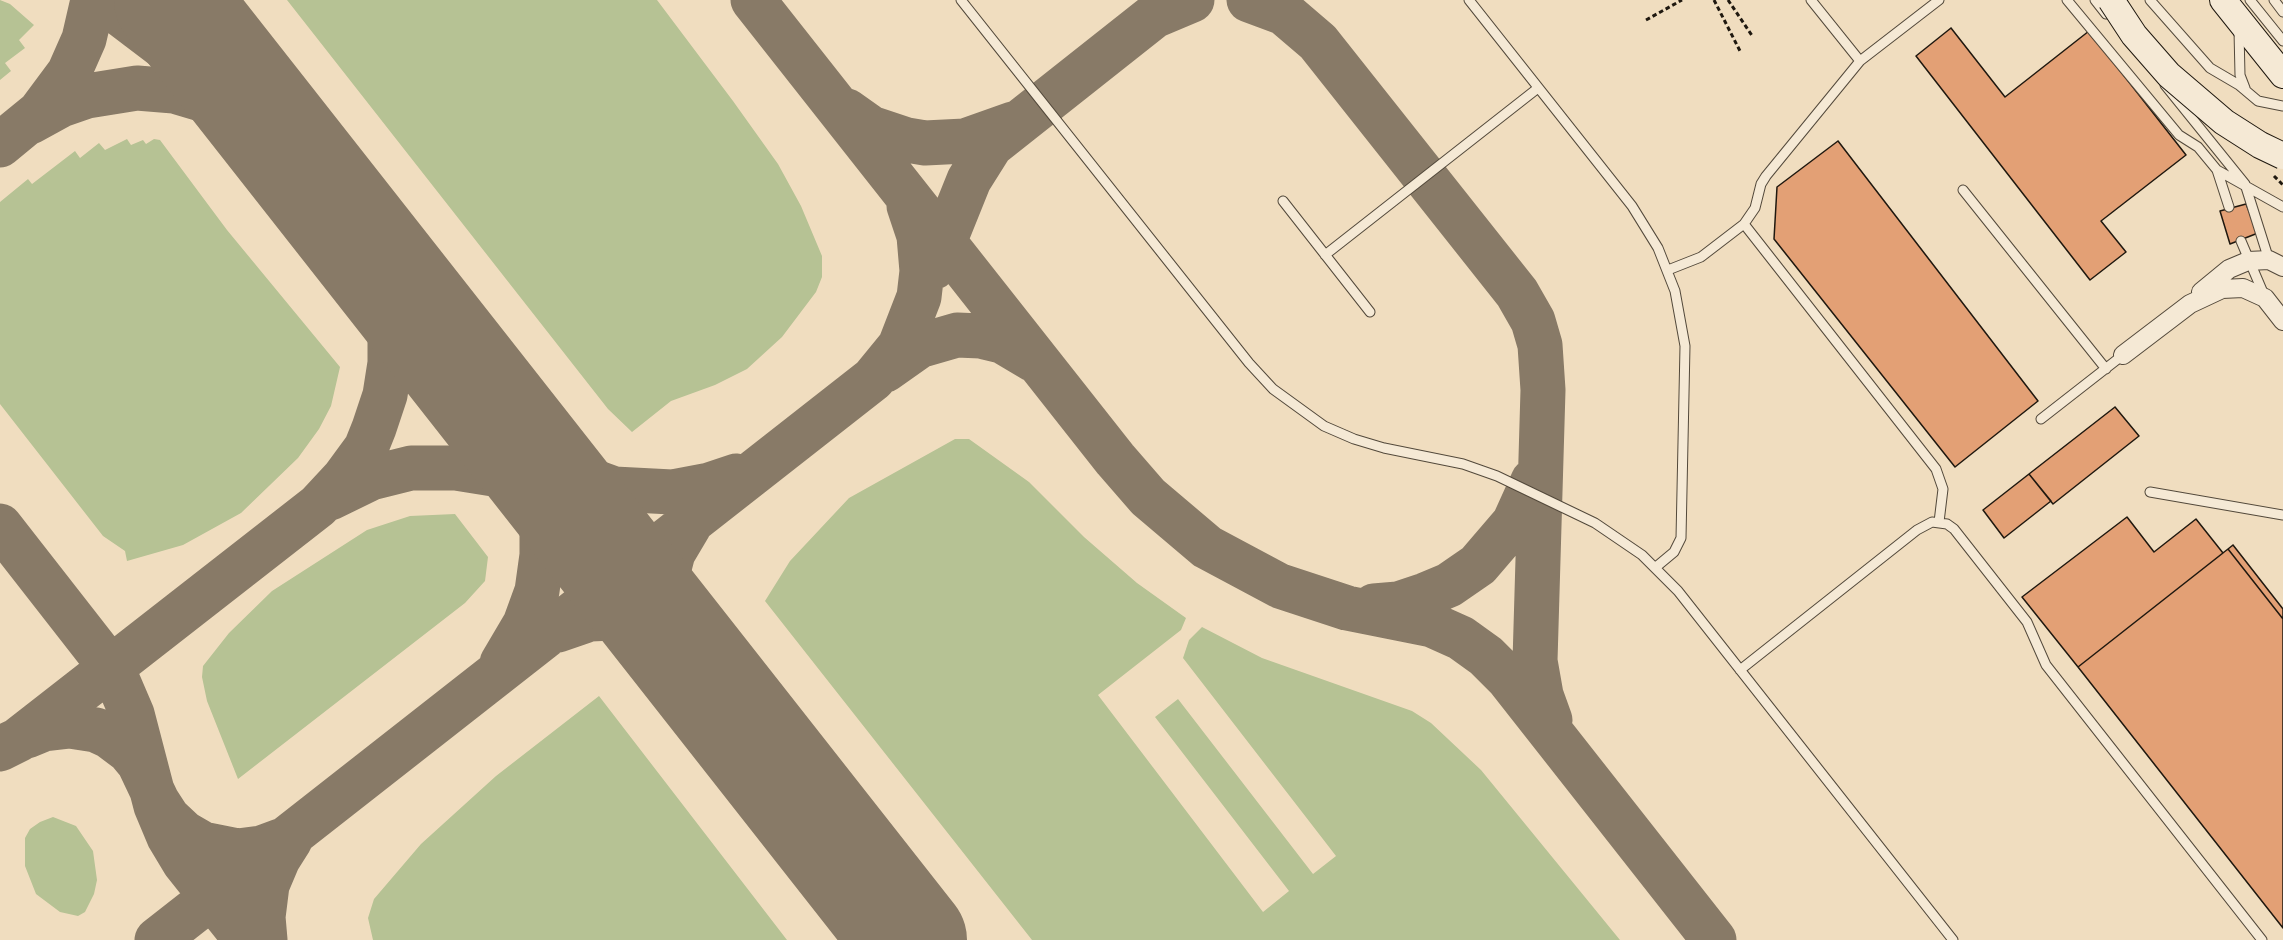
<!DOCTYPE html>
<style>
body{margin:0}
canvas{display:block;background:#f0ddbf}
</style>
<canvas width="2283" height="940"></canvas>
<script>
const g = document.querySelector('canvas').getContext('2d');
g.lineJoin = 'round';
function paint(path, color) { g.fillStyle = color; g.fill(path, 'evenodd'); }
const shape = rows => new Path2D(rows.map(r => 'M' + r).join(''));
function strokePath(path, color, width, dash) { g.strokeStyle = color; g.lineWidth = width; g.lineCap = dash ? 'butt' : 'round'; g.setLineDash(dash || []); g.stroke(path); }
paint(shape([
 [0,0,10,4,34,25,19,40,25,48,5,63,11,71,0,80],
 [287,0,657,0,733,101,778,164,801,206,822,256,822,277,816,292,782,337,747,369,715,385,671,401,632,432,608,409],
 [127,139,131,145,143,140,146,144,154,139,160,140,227,230,340,367,331,406,319,429,298,458,241,513,183,545,127,561,125,551,103,536,0,404,0,202,28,179,32,184,75,151,80,158,99,143,105,150],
 [955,439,969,439,1029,482,1084,537,1137,583,1186,618,1181,630,1098,695,1263,912,1289,891,1155,717,1178,699,1313,874,1336,856,1183,658,1189,640,1202,627,1262,658,1412,711,1431,723,1481,770,1620,940,1032,940,765,601,790,561,849,498],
 [455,514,488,557,485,581,465,603,238,779,207,701,202,677,203,666,229,633,272,591,367,530,410,516],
 [599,696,787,940,373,940,368,918,374,899,421,844,496,776],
 [53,817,76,826,93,851,97,880,94,894,85,912,78,916,60,912,36,894,25,866,25,838,30,829,40,822]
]), '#b6c294');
strokePath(shape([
 [102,0,185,63,230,103,340,220,395,290],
 [753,0,1115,459,1148,497,1207,547,1280,586,1347,608,1432,625,1461,638,1486,656,1508,678,1714,940],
 [1249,0,1284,13,1318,42,1517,293,1533,321,1540,345,1543,390,1535,661,1541,695,1550,720],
 [847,111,871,128,907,140,925,143,965,141,1013,124],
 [30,122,61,105,87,96,137,88,174,91,228,107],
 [0,145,40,112,69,73,84,39,93,0],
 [934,267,969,180,991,145,1154,16,1192,0],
 [885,370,919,346,957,335,981,336,1002,341,1034,360],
 [483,400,520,448,528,463,537,494,542,525,542,555,537,591,525,624,502,663],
 [525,445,559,469,614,489,672,492,709,485,736,476],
 [330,498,371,478,411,468,456,468,506,476,541,492,558,503,572,515,629,582],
 [0,526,114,672,132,714,156,806,169,837,184,862,246,940],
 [689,526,673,553,665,584,670,624,690,655],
 [1374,606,1398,604,1425,595,1449,585,1478,565,1514,523,1533,481],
 [558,630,590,619,613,618,635,621,648,626,671,641,703,680],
 [27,736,44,729,70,726,96,730,109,736,129,751,139,763,157,801,168,818,184,833,203,844,238,851,261,848,280,841],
 [0,749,18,740,318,506,344,478,366,448,374,428,385,395,390,363,390,320,373,267],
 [157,940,873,379,900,346,919,297,922,271,919,236,909,206],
 [265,940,263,917,267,885,278,859,290,840]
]), '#887a67', 45);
strokePath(shape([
 [171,0,910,940]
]), '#887a67', 114);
const building = shape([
 [1951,28,2005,97,2089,31,2186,155,2101,221,2126,252,2090,280,1916,56,1951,28],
 [1838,141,2038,401,1955,467,1774,239,1777,187,1838,141],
 [2246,204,2258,233,2230,244,2220,211,2246,204],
 [2115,407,2139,436,2053,504,2029,474,2115,407],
 [2029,474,2051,501,2004,538,1983,510,2029,474],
 [2127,517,2154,552,2196,519,2223,553,2078,667,2022,597,2127,517],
 [2233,545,2283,609,2283,619,2228,549,2233,545],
 [2228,549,2283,619,2283,928,2078,667,2228,549]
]);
paint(building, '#e3a075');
strokePath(building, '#1f180f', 1.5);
const lane = shape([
 [961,0,1249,363,1273,389,1324,426,1354,439,1384,448,1463,464,1497,476,1595,523,1642,555,1678,591,1953,940],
 [1469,0,1632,206,1658,248,1675,291,1685,346,1681,538,1674,552,1656,567],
 [1811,0,1860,61],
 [2067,0,2179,135,2198,147,2217,170,2283,207],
 [2095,0,2106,14],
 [2150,0,2210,68,2239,85,2258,101,2283,106],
 [2250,0,2283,41],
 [2274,0,2283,12],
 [2239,31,2240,75,2245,88],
 [2165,85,2245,184,2269,260],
 [2217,170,2229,207],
 [1963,190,2106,369],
 [1283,201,1370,312],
 [1744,224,1936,469,1943,489,1939,522],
 [2241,241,2264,295],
 [1325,255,1538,88],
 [1668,270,1701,257,1744,224,1755,208,1761,184,1766,176,1860,61,1939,0],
 [2041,419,2123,355],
 [2150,492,2283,515],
 [1740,670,1917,530,1932,522,1947,524,1954,529,2027,622,2046,665,2262,940]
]);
const street = shape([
 [2201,292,2229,269,2248,261,2269,260,2283,267],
 [2123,355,2190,304,2222,289,2243,288,2265,298,2283,321]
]);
const secondary = shape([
 [2223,0,2283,75]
]);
strokePath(lane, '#53493b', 11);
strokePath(street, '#53493b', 20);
strokePath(secondary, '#1f180f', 28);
strokePath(shape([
 [1714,0,1740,51],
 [1728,0,1753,37],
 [1646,20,1682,0],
 [2274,176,2283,185]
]), '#1f180f', 3, [4.5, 3]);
strokePath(lane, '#f5e9d5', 9);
strokePath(street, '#f5e9d5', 18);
strokePath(secondary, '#f5e9d5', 26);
const secondaryBridge = shape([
 [2111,0,2134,35,2169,75,2224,122,2260,145,2283,156]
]);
strokePath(secondaryBridge, '#1f180f', 28, []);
strokePath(secondaryBridge, '#f5e9d5', 26);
</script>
